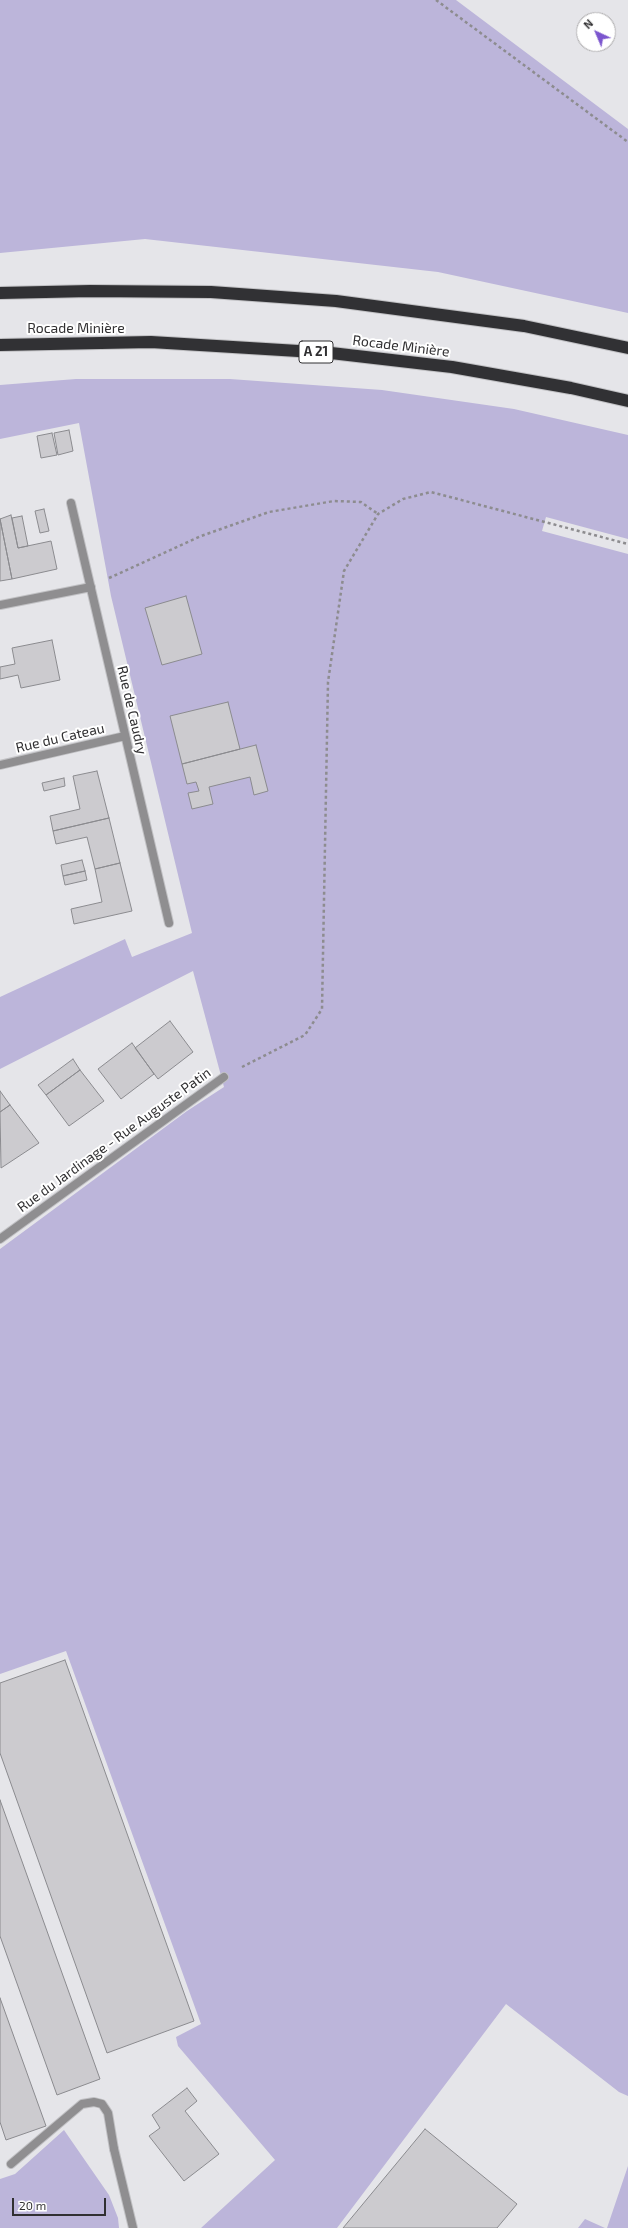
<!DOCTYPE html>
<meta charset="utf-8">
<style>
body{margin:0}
#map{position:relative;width:628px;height:2228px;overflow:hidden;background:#e5e5e9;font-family:"Exo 2",sans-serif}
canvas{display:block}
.north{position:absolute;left:576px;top:12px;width:40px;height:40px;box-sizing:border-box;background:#fff;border:1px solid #adacad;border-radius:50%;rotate:316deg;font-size:11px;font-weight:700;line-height:16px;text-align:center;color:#313032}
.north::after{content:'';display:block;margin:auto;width:14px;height:18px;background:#7b55ce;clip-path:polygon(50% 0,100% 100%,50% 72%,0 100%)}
.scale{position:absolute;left:12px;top:2198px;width:94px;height:18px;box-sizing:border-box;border:2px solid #313032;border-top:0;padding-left:5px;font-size:12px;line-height:14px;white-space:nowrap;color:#313032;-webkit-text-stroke:3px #fff;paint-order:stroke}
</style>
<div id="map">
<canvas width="628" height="2228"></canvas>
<div class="north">N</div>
<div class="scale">20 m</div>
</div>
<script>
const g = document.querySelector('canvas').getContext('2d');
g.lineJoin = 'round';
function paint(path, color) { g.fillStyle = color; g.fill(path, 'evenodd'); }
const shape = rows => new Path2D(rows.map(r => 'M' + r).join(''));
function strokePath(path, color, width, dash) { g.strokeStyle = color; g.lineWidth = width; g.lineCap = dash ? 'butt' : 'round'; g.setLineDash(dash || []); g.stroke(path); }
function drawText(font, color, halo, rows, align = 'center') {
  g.font = font + ' "Exo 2",sans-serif'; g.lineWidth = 4; g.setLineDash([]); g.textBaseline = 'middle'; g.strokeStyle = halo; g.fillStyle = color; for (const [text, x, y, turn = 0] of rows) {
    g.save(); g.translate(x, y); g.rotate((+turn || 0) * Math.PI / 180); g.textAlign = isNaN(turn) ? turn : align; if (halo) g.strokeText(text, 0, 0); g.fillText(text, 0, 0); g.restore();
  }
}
paint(shape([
 [0,0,456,0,628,129,628,313,438,272,145,239,0,253],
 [76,379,230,379,382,390,514,409,628,435,628,539,546,517,542,531,628,554,628,2096,619,2092,506,2004,337,2228,201,2228,275,2160,178,2046,176,2037,201,2024,66,1651,0,1674,0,1249,187,1111,224,1087,193,971,0,1069,0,997,125,939,132,957,192,933,111,596,79,423,0,439,0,385],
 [64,2130,109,2195,118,2218,119,2228,0,2228,0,2179,15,2174],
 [628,2166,628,2228,607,2228],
 [585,2219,605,2228,578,2228]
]), '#bcb5da');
const building = shape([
 [69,430,73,451,58,455,54,433,69,430],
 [52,433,57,455,41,458,37,436,52,433],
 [44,509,49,531,40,533,35,511,44,509],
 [11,515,18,548,51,541,57,569,12,579,0,519,11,515],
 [22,516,28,546,18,548,12,518,22,516],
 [0,519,12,579,0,581,0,519],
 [186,596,202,654,162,665,145,608,186,596],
 [52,640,60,680,21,688,18,675,0,679,0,667,15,664,12,648,52,640],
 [228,702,240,749,182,764,170,716,228,702],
 [256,745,268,791,254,795,250,777,209,787,213,804,192,809,188,793,199,791,196,782,187,784,182,764,256,745],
 [97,771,109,818,53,831,50,816,80,809,73,776,97,771],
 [64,778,65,786,44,791,42,783,64,778],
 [109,818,120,863,95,869,87,837,56,844,53,831,109,818],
 [82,860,85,871,63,876,61,865,82,860],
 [120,863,132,911,74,924,71,909,102,902,95,869,120,863],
 [85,871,87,880,65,885,63,876,85,871],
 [170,1021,193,1052,158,1079,135,1048,170,1021],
 [132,1043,154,1074,121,1099,98,1069,132,1043],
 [73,1059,80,1070,46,1095,38,1085,73,1059],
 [80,1070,104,1101,69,1126,46,1095,80,1070],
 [0,1091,10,1105,0,1112,0,1091],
 [10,1105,39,1143,1,1168,0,1112,10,1105],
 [65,1660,194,2021,107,2053,0,1753,0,1683,65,1660],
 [0,1800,100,2079,57,2095,0,1936,0,1800],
 [0,1998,46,2126,6,2140,0,2122,0,1998],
 [187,2088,197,2101,185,2111,219,2154,184,2181,149,2136,160,2128,152,2115,187,2088],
 [425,2129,517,2204,497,2228,343,2228,425,2129]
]);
paint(building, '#cccbcf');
strokePath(building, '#8b8b8f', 1);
const lane = shape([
 [11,2164,82,2104,94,2102,102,2104,108,2113,114,2149]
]);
const street = shape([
 [71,503,169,923],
 [0,605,91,587],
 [0,765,125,736],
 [0,1239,224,1077],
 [114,2149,133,2228]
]);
const highway = shape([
 [0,293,90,291,211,292,336,301,524,326,628,348],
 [0,345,151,342,331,353,452,367,571,388,628,401]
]);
strokePath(lane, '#c1c1c4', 10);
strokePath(street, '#c1c1c4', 10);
strokePath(highway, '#c1c1c4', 14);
strokePath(shape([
 [436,0,628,142],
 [109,578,201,536,269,512,334,501,361,502,378,514],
 [242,1067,305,1035,322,1009,328,682,344,571,378,514,403,499,431,492,628,544]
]), '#8d8c8f', 2.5, [3, 3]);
strokePath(lane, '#8f8e90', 8);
strokePath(street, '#8f8e90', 8);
strokePath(highway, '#313134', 12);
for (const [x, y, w] of [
 [316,352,34]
]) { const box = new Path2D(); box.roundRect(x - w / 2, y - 11, w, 22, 3); g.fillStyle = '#fff'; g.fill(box); strokePath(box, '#313032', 1); }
drawText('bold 13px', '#313032', null, [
 ["A 21",316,352]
]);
drawText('14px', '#313032', '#fff', [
 ["Rocade Minière",76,328],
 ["Rocade Minière",401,346,7],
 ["Rue de Caudry",132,710,77],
 ["Rue du Cateau",60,738,-13],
 ["Rue du Jardinage - Rue Auguste Patin",114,1140,-36]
]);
</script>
